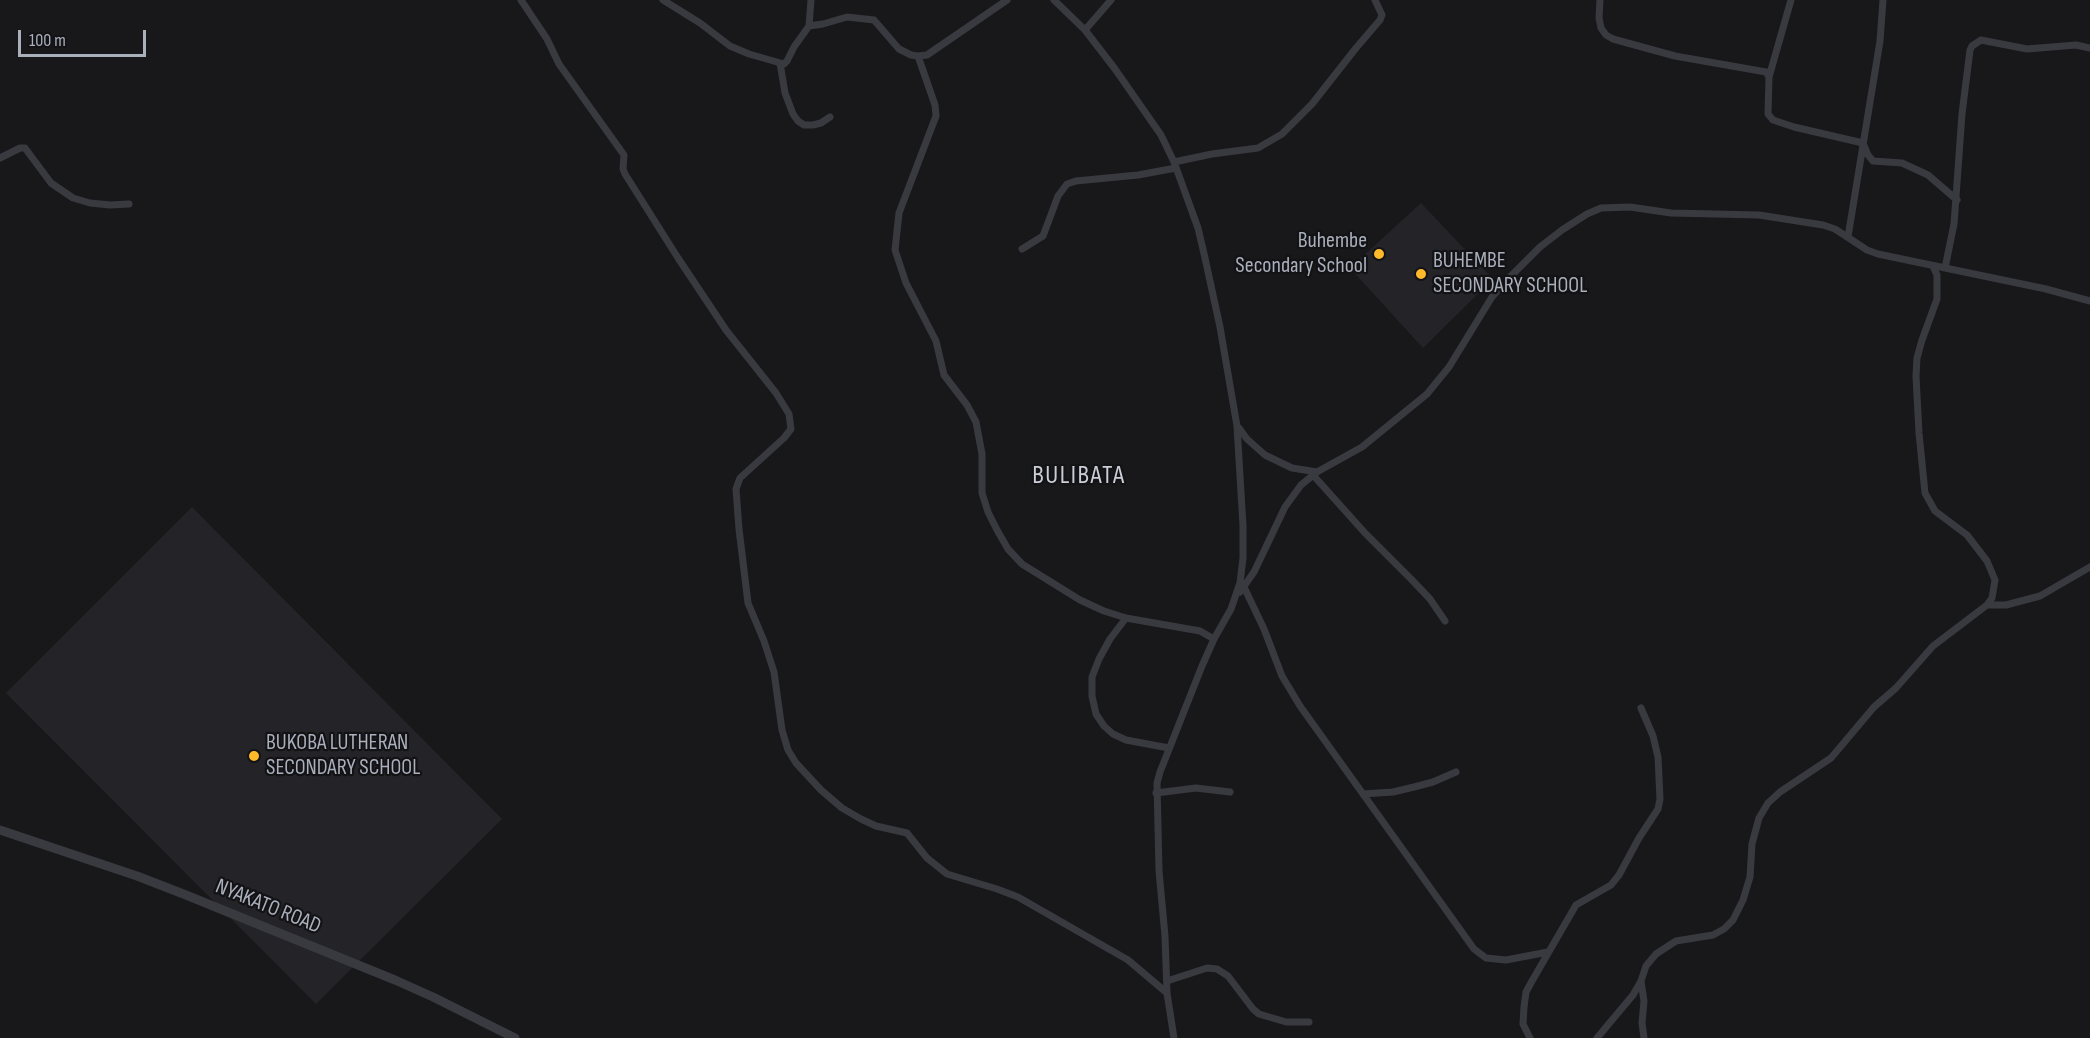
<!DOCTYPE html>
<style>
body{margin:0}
#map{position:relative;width:2090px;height:1038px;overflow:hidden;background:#18181b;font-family:"Sofia Sans Condensed",sans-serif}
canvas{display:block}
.scale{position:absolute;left:18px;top:30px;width:128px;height:27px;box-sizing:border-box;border:3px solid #aaafbc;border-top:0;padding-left:8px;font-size:18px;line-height:21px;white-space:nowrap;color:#aaafbc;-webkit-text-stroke:4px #131316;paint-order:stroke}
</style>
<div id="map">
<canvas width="2090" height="1038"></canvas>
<div class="scale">100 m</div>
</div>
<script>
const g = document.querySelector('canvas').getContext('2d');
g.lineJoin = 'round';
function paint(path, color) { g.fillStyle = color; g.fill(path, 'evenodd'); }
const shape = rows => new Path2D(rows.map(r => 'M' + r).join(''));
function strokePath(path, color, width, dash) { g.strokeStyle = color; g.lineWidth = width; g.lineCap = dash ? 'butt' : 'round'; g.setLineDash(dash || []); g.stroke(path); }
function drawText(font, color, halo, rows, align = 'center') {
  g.font = font + ' "Sofia Sans Condensed",sans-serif'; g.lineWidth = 4.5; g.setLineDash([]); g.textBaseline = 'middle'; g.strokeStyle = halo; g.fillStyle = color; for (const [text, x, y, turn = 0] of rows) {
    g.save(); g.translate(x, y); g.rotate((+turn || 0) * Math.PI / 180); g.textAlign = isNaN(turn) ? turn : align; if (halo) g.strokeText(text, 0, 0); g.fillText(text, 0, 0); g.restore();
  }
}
paint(shape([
 [1421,203,1493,279,1423,348,1350,268],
 [192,507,502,819,316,1004,6,693]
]), '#242428');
strokePath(shape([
 [521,0,547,39,559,64,624,155,623,169,625,174,678,258,726,330,776,393,789,414,791,429,784,438,740,478,736,489,739,529,748,603,764,641,774,672,782,730,788,750,796,763,821,790,842,808,861,819,876,826,907,833,927,858,947,874,997,889,1018,897,1128,960,1167,993],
 [663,0,700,23,730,46,749,54,784,64,787,61,794,47,809,26,811,0],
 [1054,0,1085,30,1115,69,1161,135,1174,162,1198,228,1205,258,1220,327,1237,426,1243,526,1243,558,1240,583,1231,609,1214,639,1202,666,1160,772,1157,783,1159,871,1165,936,1167,993,1174,1038],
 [1600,0,1599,18,1601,28,1606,35,1613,39,1675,56,1766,72,1769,77,1768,114,1773,120,1794,127,1863,143,1868,155,1873,161,1902,163,1928,175,1957,200],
 [809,26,823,24,847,17,874,20,899,49,911,55,918,56,927,55,1007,0],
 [1085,30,1111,0],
 [918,56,935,105,936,116,899,213,895,250,906,283,936,341,944,375,967,405,976,422,982,454,982,493,988,512,997,530,1008,549,1022,564,1080,600,1104,611,1126,618,1200,631,1214,639],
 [780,63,785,93,793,114,798,121,804,125,813,125,821,123,830,117],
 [1769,77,1791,0],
 [0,158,20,148,25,148,51,183,73,198,90,203,110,205,129,204],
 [1174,162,1212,154,1258,148,1282,134,1312,104,1356,48,1380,20,1382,15,1375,0],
 [1848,237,1880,41,1883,0],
 [1022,249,1043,236,1058,196,1067,184,1076,181,1138,175,1176,168],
 [1945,268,1954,224,1962,114,1970,50,1972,46,1981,40,2027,49,2076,45,2090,48],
 [1239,428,1247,439,1265,455,1292,468,1317,472],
 [1313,475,1365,533,1412,580,1430,599,1445,621],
 [1244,587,1264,629,1282,676,1300,706,1474,949,1486,958,1506,960,1548,952],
 [1240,592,1254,572,1285,507,1301,485,1317,472,1362,447,1427,394,1449,367,1492,297,1507,280,1540,247,1562,230,1587,214,1601,208,1630,207,1671,213,1759,215,1823,225,1835,229,1867,250,1878,254,2046,289,2090,301],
 [1987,605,2006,605,2040,596,2090,567],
 [1126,618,1110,639,1099,659,1092,677,1092,696,1096,714,1104,726,1113,734,1126,740,1169,748],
 [1156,793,1196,788,1230,792],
 [1363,794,1393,792,1414,787,1433,782,1456,772],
 [1167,981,1207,968,1217,969,1228,976,1253,1009,1259,1014,1286,1022,1309,1022],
 [1641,981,1644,1001,1642,1023,1644,1038],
 [1530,1038,1523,1024,1524,1007,1526,992,1532,981,1576,905,1611,885,1619,875,1639,838,1658,809,1660,799,1658,757,1653,736,1641,708],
 [1597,1038,1633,995,1641,981,1646,966,1656,954,1676,941,1713,935,1724,929,1733,920,1743,900,1750,877,1752,844,1759,818,1768,803,1780,792,1831,758,1874,707,1896,688,1933,646,1987,605,1992,598,1995,580,1987,561,1967,535,1935,511,1925,493,1919,433,1916,376,1917,358,1922,340,1937,299,1937,275,1933,266]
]), '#393a40', 7);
strokePath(shape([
 [0,830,137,876,186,895,395,980,433,997,515,1038]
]), '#393a40', 9);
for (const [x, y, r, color] of [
 [1379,254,6,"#ffba2c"],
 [1421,274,6,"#ffba2c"],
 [254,756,6,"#ffba2c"]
]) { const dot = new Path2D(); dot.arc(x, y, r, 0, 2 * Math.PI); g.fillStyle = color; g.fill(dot); strokePath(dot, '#131316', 2); }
drawText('22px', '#aaafbc', '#131316', [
 ["Buhembe",1367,241,"right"],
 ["Secondary School",1367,266,"right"],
 ["BUHEMBE",1433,261],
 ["SECONDARY SCHOOL",1433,286],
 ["BUKOBA LUTHERAN",266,743],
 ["SECONDARY SCHOOL",266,768]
], 'left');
drawText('22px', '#aaafbc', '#131316', [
 ["NYAKATO ROAD",268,907,22]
]);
g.letterSpacing = '1.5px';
drawText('26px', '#cbced7', '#131316', [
 ["BULIBATA",1079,476]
]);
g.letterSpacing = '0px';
</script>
